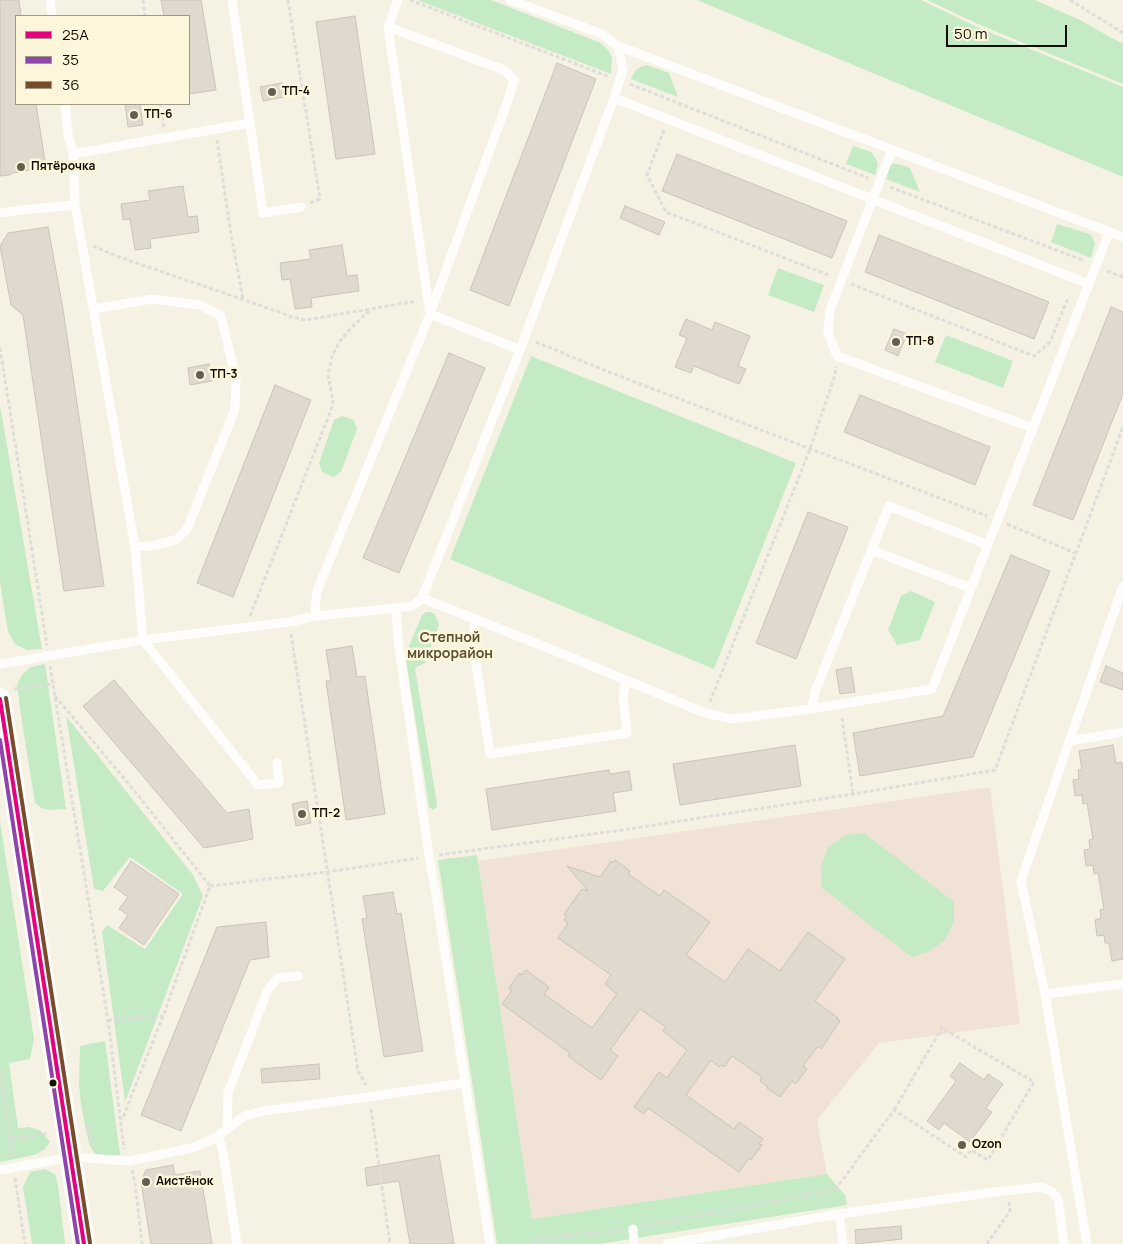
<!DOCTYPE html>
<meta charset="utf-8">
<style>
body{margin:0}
#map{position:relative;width:1123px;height:1244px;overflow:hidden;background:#f6f2e3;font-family:Manrope,sans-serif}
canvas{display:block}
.legend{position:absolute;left:15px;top:15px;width:175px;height:90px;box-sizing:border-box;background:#fef6db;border:1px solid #a09a85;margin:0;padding:6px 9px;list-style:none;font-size:15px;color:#130f04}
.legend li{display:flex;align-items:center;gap:10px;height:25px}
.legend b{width:25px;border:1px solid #a09a85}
.scale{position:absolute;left:946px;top:25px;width:121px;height:22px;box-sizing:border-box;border:2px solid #130f04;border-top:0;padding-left:6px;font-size:15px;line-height:18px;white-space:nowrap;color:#130f04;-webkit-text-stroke:4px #fef6db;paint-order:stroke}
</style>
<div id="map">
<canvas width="1123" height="1244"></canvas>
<ul class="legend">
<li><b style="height:6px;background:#e5007d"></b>25А</li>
<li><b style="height:6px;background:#8e44ad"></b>35</li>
<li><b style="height:6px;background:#7a4b2a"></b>36</li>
</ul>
<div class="scale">50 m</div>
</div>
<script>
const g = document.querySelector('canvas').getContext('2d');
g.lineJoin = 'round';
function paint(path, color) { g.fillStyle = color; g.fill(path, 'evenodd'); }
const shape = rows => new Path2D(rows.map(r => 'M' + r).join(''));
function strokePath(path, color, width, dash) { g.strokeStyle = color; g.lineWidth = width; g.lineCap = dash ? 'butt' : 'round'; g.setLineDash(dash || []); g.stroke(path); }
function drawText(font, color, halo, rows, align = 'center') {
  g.font = font + ' Manrope,sans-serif'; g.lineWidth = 5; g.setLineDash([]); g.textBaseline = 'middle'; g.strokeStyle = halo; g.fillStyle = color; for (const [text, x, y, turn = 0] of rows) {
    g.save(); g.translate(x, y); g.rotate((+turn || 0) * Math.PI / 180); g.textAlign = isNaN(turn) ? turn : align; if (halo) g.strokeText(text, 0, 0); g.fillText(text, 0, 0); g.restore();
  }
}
paint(shape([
 [990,787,1020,1024,879,1043,817,1120,827,1174,532,1219,478,861]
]), '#f1e2d6');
paint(shape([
 [417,0,491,0,601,43,609,51,612,58,611,74],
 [697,0,921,0,977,27,1123,87,1123,177],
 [927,0,1035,0,1078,19,1123,44,1123,84,980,25],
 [647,65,669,73,678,97,631,79,635,71,640,67],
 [853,146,871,152,876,159,878,165,875,175,846,164],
 [894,163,910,168,920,192,886,179,890,166],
 [1057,224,1090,234,1093,238,1095,244,1091,258,1051,242],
 [778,268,824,285,814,312,768,295],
 [946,335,1013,361,1003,388,935,362],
 [531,356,796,463,714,669,450,559],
 [0,405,42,649,27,650,15,644,8,632,0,582],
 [342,416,354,420,357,429,341,472,334,477,322,472,319,463,334,420],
 [911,591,935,602,920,640,897,645,888,630,901,596],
 [426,612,431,612,435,614,439,625,425,663,415,668,437,804,436,808,433,810,429,807,406,659,407,651,422,615],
 [45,664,66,809,49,810,41,808,35,803,20,709,17,684,22,675,31,667],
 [66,716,193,875,203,896,125,1102,102,932,107,925,145,949,183,894,130,857,103,891,94,889],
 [0,821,34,1039,30,1059,9,1063,18,1128,29,1127,41,1131,50,1142,44,1150,34,1155,0,1162],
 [864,833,954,902,954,921,945,940,928,952,912,957,822,888,821,867,828,847,846,835],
 [477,855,532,1219,827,1174,845,1195,847,1205,599,1244,497,1244,438,860],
 [105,1041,120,1155,105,1157,95,1154,89,1144,81,1105,79,1084,80,1046],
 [45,1169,55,1174,58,1185,65,1244,32,1244,23,1187,30,1172]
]), '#c4ebc5');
const building = shape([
 [0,0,19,0,21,16,16,16,16,104,36,104,46,167,13,173,9,175,0,176,0,0],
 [161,0,201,0,216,90,189,94,189,16,164,16,161,0],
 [355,16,375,154,336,159,316,22,355,16],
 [557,63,596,79,509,306,470,290,557,63],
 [282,83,284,97,263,101,260,87,282,83],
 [125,104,140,104,143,125,128,127,125,104],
 [677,154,847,221,832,258,662,191,677,154],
 [183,186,188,217,197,216,199,232,150,239,151,248,135,250,130,219,123,220,121,204,150,200,148,191,183,186],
 [625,206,665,222,659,235,620,218,625,206],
 [48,227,63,309,104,586,64,591,23,315,11,305,0,246,8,233,48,227],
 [879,235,1049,302,1034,339,865,272,879,235],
 [342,245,347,276,357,275,359,291,311,298,312,307,295,309,290,279,282,280,280,263,311,259,309,250,342,245],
 [1111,307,1123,312,1123,394,1073,520,1033,505,1111,307],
 [686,319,712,330,715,322,750,336,738,366,746,369,739,384,694,366,691,373,675,367,687,338,679,335,686,319],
 [894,329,907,334,898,356,885,350,894,329],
 [449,353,485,368,399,573,363,558,449,353],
 [209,364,212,381,190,385,188,368,209,364],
 [275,385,311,400,233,597,197,583,275,385],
 [860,395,990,447,975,485,844,432,860,395],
 [808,512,848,527,796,659,756,643,808,512],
 [1011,555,1050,571,973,757,860,776,853,733,943,716,1011,555],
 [352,646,357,677,365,676,385,814,346,820,326,681,331,681,326,650,352,646],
 [1106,666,1123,673,1123,690,1100,682,1106,666],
 [851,667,855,692,840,694,836,670,851,667],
 [114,680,227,813,249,809,253,839,204,848,83,706,114,680],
 [795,745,801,786,680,805,673,764,795,745],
 [1113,745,1116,763,1122,762,1123,771,1123,959,1112,961,1109,943,1105,943,1104,935,1097,936,1095,920,1101,918,1100,910,1104,909,1098,873,1094,874,1093,865,1086,866,1084,850,1090,849,1089,840,1093,839,1087,803,1083,804,1082,795,1075,796,1073,780,1079,779,1078,770,1082,770,1079,751,1113,745],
 [609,770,610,774,629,771,632,790,613,793,616,811,492,830,486,789,609,770],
 [307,801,311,823,296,826,292,804,307,801],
 [615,860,630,871,628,874,660,896,664,890,710,922,686,955,725,982,748,949,780,971,808,932,845,959,815,1001,838,1018,837,1019,840,1021,821,1049,818,1046,803,1066,807,1069,796,1084,792,1081,780,1097,767,1088,768,1087,760,1081,762,1077,732,1056,724,1067,721,1065,719,1067,711,1060,686,1095,734,1129,739,1122,763,1139,759,1144,762,1145,751,1160,749,1158,739,1172,648,1108,644,1114,634,1107,659,1072,667,1078,687,1050,663,1031,666,1027,640,1009,610,1050,618,1056,601,1080,568,1056,570,1053,502,1004,512,990,509,988,519,973,522,975,526,970,549,987,544,994,592,1028,617,994,605,984,611,975,558,938,568,923,564,920,567,916,564,914,582,889,588,891,567,866,600,877,611,861,613,863,615,860],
 [131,861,179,894,144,945,119,928,128,915,119,909,128,897,114,887,131,861],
 [393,892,397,914,401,913,423,1051,384,1057,362,919,367,918,363,896,393,892],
 [266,922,269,957,250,960,181,1131,141,1115,217,927,266,922],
 [960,1063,984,1080,988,1074,1003,1084,986,1108,992,1112,970,1142,944,1123,939,1130,927,1121,956,1081,950,1076,960,1063],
 [319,1064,320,1079,262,1083,261,1069,319,1064],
 [439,1155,454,1244,410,1244,399,1181,367,1186,365,1168,439,1155],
 [173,1165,175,1175,200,1171,212,1244,151,1244,141,1182,146,1170,173,1165],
 [901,1226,902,1239,856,1244,855,1230,901,1226]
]);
paint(building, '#e0d9ce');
strokePath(building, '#cbc3b9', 1);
strokePath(shape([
 [143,0,145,16],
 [288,0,320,199,310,203],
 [410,0,610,77],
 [1070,0,1123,33],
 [630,84,868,178],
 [160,104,164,127],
 [664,130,647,175,666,212,831,276],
 [217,140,231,234,243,299],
 [890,187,1085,261],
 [93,246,119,257,282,313,291,317,306,320,417,301],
 [1107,271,1123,277],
 [851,284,1034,356,1050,342,1068,298],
 [536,342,601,369,987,516],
 [0,348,47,645],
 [1007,524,1075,553],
 [250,616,331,410,333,401,328,375,332,356,340,341,352,327,370,310],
 [291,634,358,1071,366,1085],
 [50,666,108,1020,124,1149],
 [14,689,53,684],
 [55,696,133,789,210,886,163,1016,122,1120],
 [710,702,810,449,835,375,836,367],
 [842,718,853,794],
 [439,855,622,830,853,794,995,770,1123,427],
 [210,886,327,872,418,858],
 [108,1020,163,1016],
 [0,1070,13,1157],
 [371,1109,390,1244],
 [85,1128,89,1127,93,1146],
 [11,1140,49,1133],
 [132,1170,135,1183,142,1244],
 [15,1178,25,1244],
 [644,1226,835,1190,894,1110,966,1157,971,1150,988,1160,1034,1082,942,1028,894,1110],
 [535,1244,534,1239,623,1230],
 [987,1244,1010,1211,1009,1202]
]), '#deddd9', 3, [4, 2.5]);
strokePath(shape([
 [50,0,52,16],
 [232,0,263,213,301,207],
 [398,0,388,27,430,314,520,350],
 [618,46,1123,237],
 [614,98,1089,284],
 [65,104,68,135,73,154],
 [250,123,73,154,75,205,135,547,143,640,258,785,279,783,277,763],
 [892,149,830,310,828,333,837,356,1033,428],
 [0,213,22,210,75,205],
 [94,309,152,299,200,305,221,316,236,380,235,409,187,529,176,540,151,546,135,547],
 [871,550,971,588],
 [1123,586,1021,881,1045,994,1123,984],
 [422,598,568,656,705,713,732,719,811,709,932,689,1109,232],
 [396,608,412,606,422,598,520,350,614,98,623,70,618,46,602,34,510,0],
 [316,616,315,608,317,591,430,314,508,100,514,80,504,70,388,27],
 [476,619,474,627,473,644,490,754,627,733,623,696,626,680],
 [0,664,143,640,289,622,316,616,396,608,398,640,429,856,437,901,490,1244],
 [811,709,816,689,889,506,988,545],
 [1070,741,1123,732],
 [1045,994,1087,1244],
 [227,1129,245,1116,263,1111,361,1098,464,1083],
 [217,1137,221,1144,223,1152,237,1244],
 [0,1170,71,1157,129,1161,192,1148,217,1137,227,1129,228,1093,268,989,278,978,298,976],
 [839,1214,843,1244],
 [633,1229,634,1244],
 [667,1244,839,1214,994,1192,1040,1187,1051,1191,1058,1199,1064,1244]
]), '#fefdfb', 9);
strokePath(shape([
 [0,699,84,1244]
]), '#fefdfb', 22);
strokePath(shape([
 [0,699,84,1244]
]), '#e5007d', 4);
strokePath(shape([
 [0,740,78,1244]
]), '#8e44ad', 4);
strokePath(shape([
 [6,698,90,1243]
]), '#7a4b2a', 4);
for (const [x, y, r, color] of [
 [272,92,5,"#625e52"],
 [134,115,5,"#625e52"],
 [21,167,5,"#625e52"],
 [896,342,5,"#625e52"],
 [200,375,5,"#625e52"],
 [302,814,5,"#625e52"],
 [53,1083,4.5,"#130f04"],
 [962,1145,5,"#625e52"],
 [146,1182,5,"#625e52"]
]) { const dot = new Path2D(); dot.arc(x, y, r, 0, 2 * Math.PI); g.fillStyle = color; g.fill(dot); strokePath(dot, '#fef6db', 2); }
drawText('bold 12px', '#130f04', '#fef6db', [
 ["ТП-4",282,92],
 ["ТП-6",144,115],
 ["Пятёрочка",31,167],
 ["ТП-8",906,342],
 ["ТП-3",210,375],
 ["ТП-2",312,814],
 ["Ozon",972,1145],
 ["Аистёнок",156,1182]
], 'left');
drawText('bold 14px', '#5b5235', '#fef6db', [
 ["Степной",450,638],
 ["микрорайон",450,654]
]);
</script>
